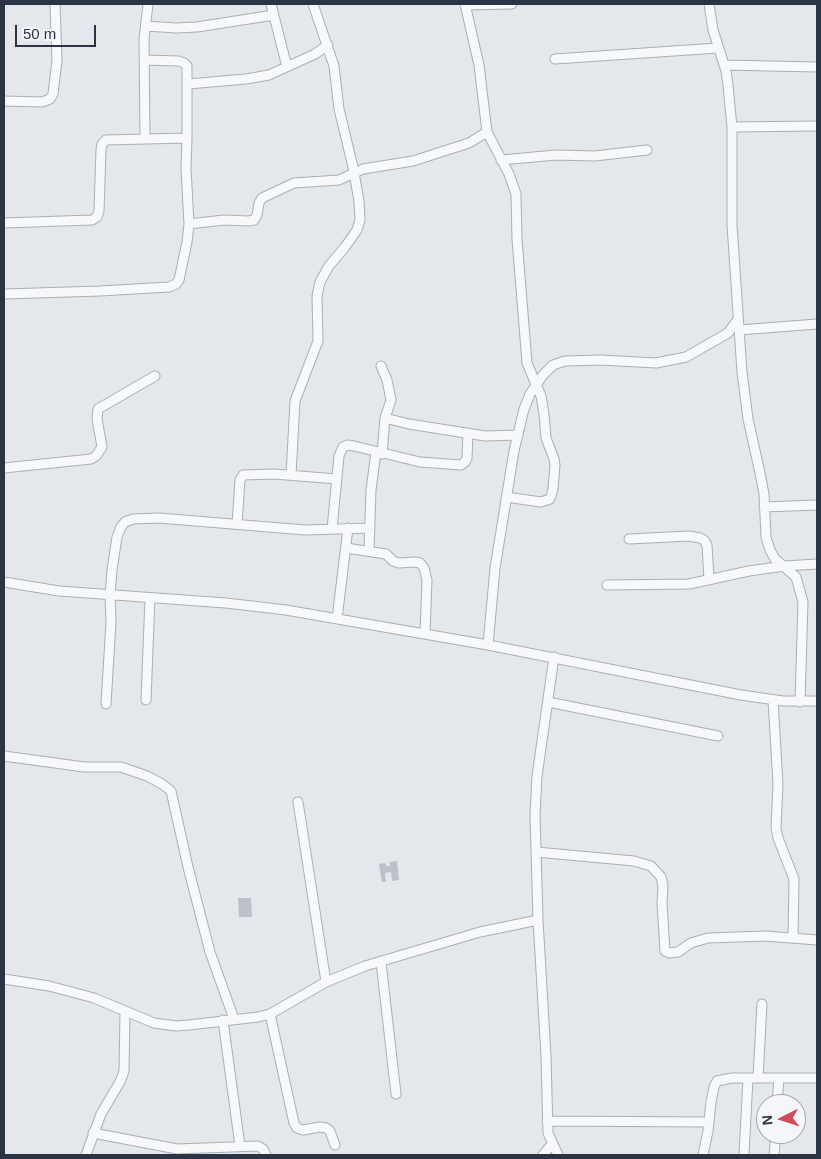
<!DOCTYPE html>
<style>
body{margin:0}
#map{position:relative;width:821px;height:1159px;overflow:hidden;background:#e4e7ec;font-family:Arial,sans-serif}
canvas{display:block}
.frame{position:absolute;inset:0;border:5px solid #2b3445;pointer-events:none}
.north{position:absolute;left:756px;top:1094px;width:50px;height:50px;box-sizing:border-box;background:#f4f6f9;border:1px solid #a4a8b1;border-radius:50%;rotate:265deg;font-size:14px;font-weight:700;line-height:20px;text-align:center;color:#2b3445}
.north::after{content:'';display:block;margin:auto;width:18px;height:22px;background:#d1495b;clip-path:polygon(50% 0,100% 100%,50% 72%,0 100%)}
.scale{position:absolute;left:15px;top:25px;width:81px;height:22px;box-sizing:border-box;border:2px solid #2b3445;border-top:0;padding-left:6px;font-size:15px;line-height:18px;white-space:nowrap;color:#2b3445;-webkit-text-stroke:4px #f4f6f9;paint-order:stroke}
</style>
<div id="map">
<canvas width="821" height="1159"></canvas>
<div class="frame"></div>
<div class="north">N</div>
<div class="scale">50 m</div>
</div>
<script>
const g = document.querySelector('canvas').getContext('2d');
g.lineJoin = 'round';
function paint(path, color) { g.fillStyle = color; g.fill(path, 'evenodd'); }
const shape = rows => new Path2D(rows.map(r => 'M' + r).join(''));
function strokePath(path, color, width, dash) { g.strokeStyle = color; g.lineWidth = width; g.lineCap = dash ? 'butt' : 'round'; g.setLineDash(dash || []); g.stroke(path); }
paint(shape([
 [397,861,399,880,392,881,391,872,385,873,386,882,382,882,379,864,385,863,386,866,390,866,390,862],
 [238,898,251,898,252,917,239,917]
]), '#bbc0ca');
const minor = shape([
 [271,4,287,67],
 [465,4,479,65,487,132,509,174,516,194,517,239,527,363,541,396,544,414,546,438,554,459,555,465,553,489,550,499,541,502,506,497],
 [709,4,713,30,726,71,728,85,732,127,732,225,742,372,748,419,760,473,764,494,766,537,770,550,775,559,796,577,803,602,800,702],
 [465,5,512,4],
 [146,26,176,28,197,27,274,15],
 [555,59,718,48],
 [724,65,817,67],
 [188,84,246,79,269,75,315,54,328,45],
 [4,101,42,102,50,99,53,94,57,60,55,4],
 [732,127,817,126],
 [145,139,144,39,148,4],
 [501,160,556,155,595,156,647,150],
 [4,223,92,220,97,217,99,211,101,150,102,144,106,140,187,138],
 [189,224,224,220,249,221,254,220,257,215,259,203,262,198,294,183,339,180,363,169,413,161,469,143,487,132],
 [4,294,100,291,169,287,176,284,179,280,187,242,189,224,186,168,187,138,187,66,184,63,179,61,144,60],
 [739,330,817,324],
 [381,366,387,380,391,400,385,418,382,454],
 [385,418,409,424,485,436,518,435],
 [4,468,91,459,96,456,102,447,97,419,98,409,155,376],
 [291,475,295,401,318,341,317,296,320,282,329,266,345,247,357,230,360,220,359,201,353,167,339,109,334,66,313,4],
 [764,507,817,505],
 [237,524,240,480,243,475,274,474,337,479],
 [332,529,339,456,343,447,348,445,354,446,420,462,461,465,465,462,467,458,468,433],
 [629,539,689,536,700,538,704,540,707,545,709,580],
 [346,548,386,554,393,561,399,563,415,562,420,563,424,568,427,580,425,634],
 [369,550,371,490,376,452],
 [4,582,59,591,226,603,286,610,488,645,741,695,783,701,817,701],
 [607,585,689,584,749,571,784,566,817,564],
 [337,619,348,528],
 [488,645,495,568,514,451,524,409,530,394,543,375,553,365,565,361,600,360,656,363,686,357,728,333,738,319],
 [146,700,150,598],
 [773,700,778,784,776,828,778,838,794,879,793,938],
 [548,702,718,736],
 [106,704,111,622,110,595,112,570,117,537,121,527,125,522,133,519,159,518,305,530,370,528],
 [4,756,84,767,121,767,147,776,162,784,171,791,188,867,210,952,234,1019],
 [298,802,326,982],
 [536,852,634,861,651,866,661,877,663,886,662,903,665,951,669,953,678,952,691,943,708,938,765,936,817,940],
 [538,920,546,1056,548,1133,558,1155],
 [381,962,396,1094],
 [4,979,49,986,94,998,154,1023,176,1026,189,1025,258,1017,270,1014,326,982,365,966,480,932,538,920,535,815,537,776,554,657],
 [270,1014,294,1123,297,1128,303,1130,320,1127,326,1128,330,1131,335,1145],
 [223,1020,240,1146],
 [758,1078,762,1004],
 [777,1104,779,1078],
 [547,1121,708,1122],
 [93,1133,177,1149,258,1146,263,1149,266,1155],
 [86,1155,101,1114,121,1080,124,1071,125,1011],
 [543,1155,552,1144],
 [703,1155,708,1131,711,1102,714,1087,717,1081,732,1078,817,1078],
 [744,1155,748,1078],
 [774,1155,776,1134]
]);
strokePath(minor, '#a9aeb7', 11);
strokePath(minor, '#f7f8fa', 9);
</script>
